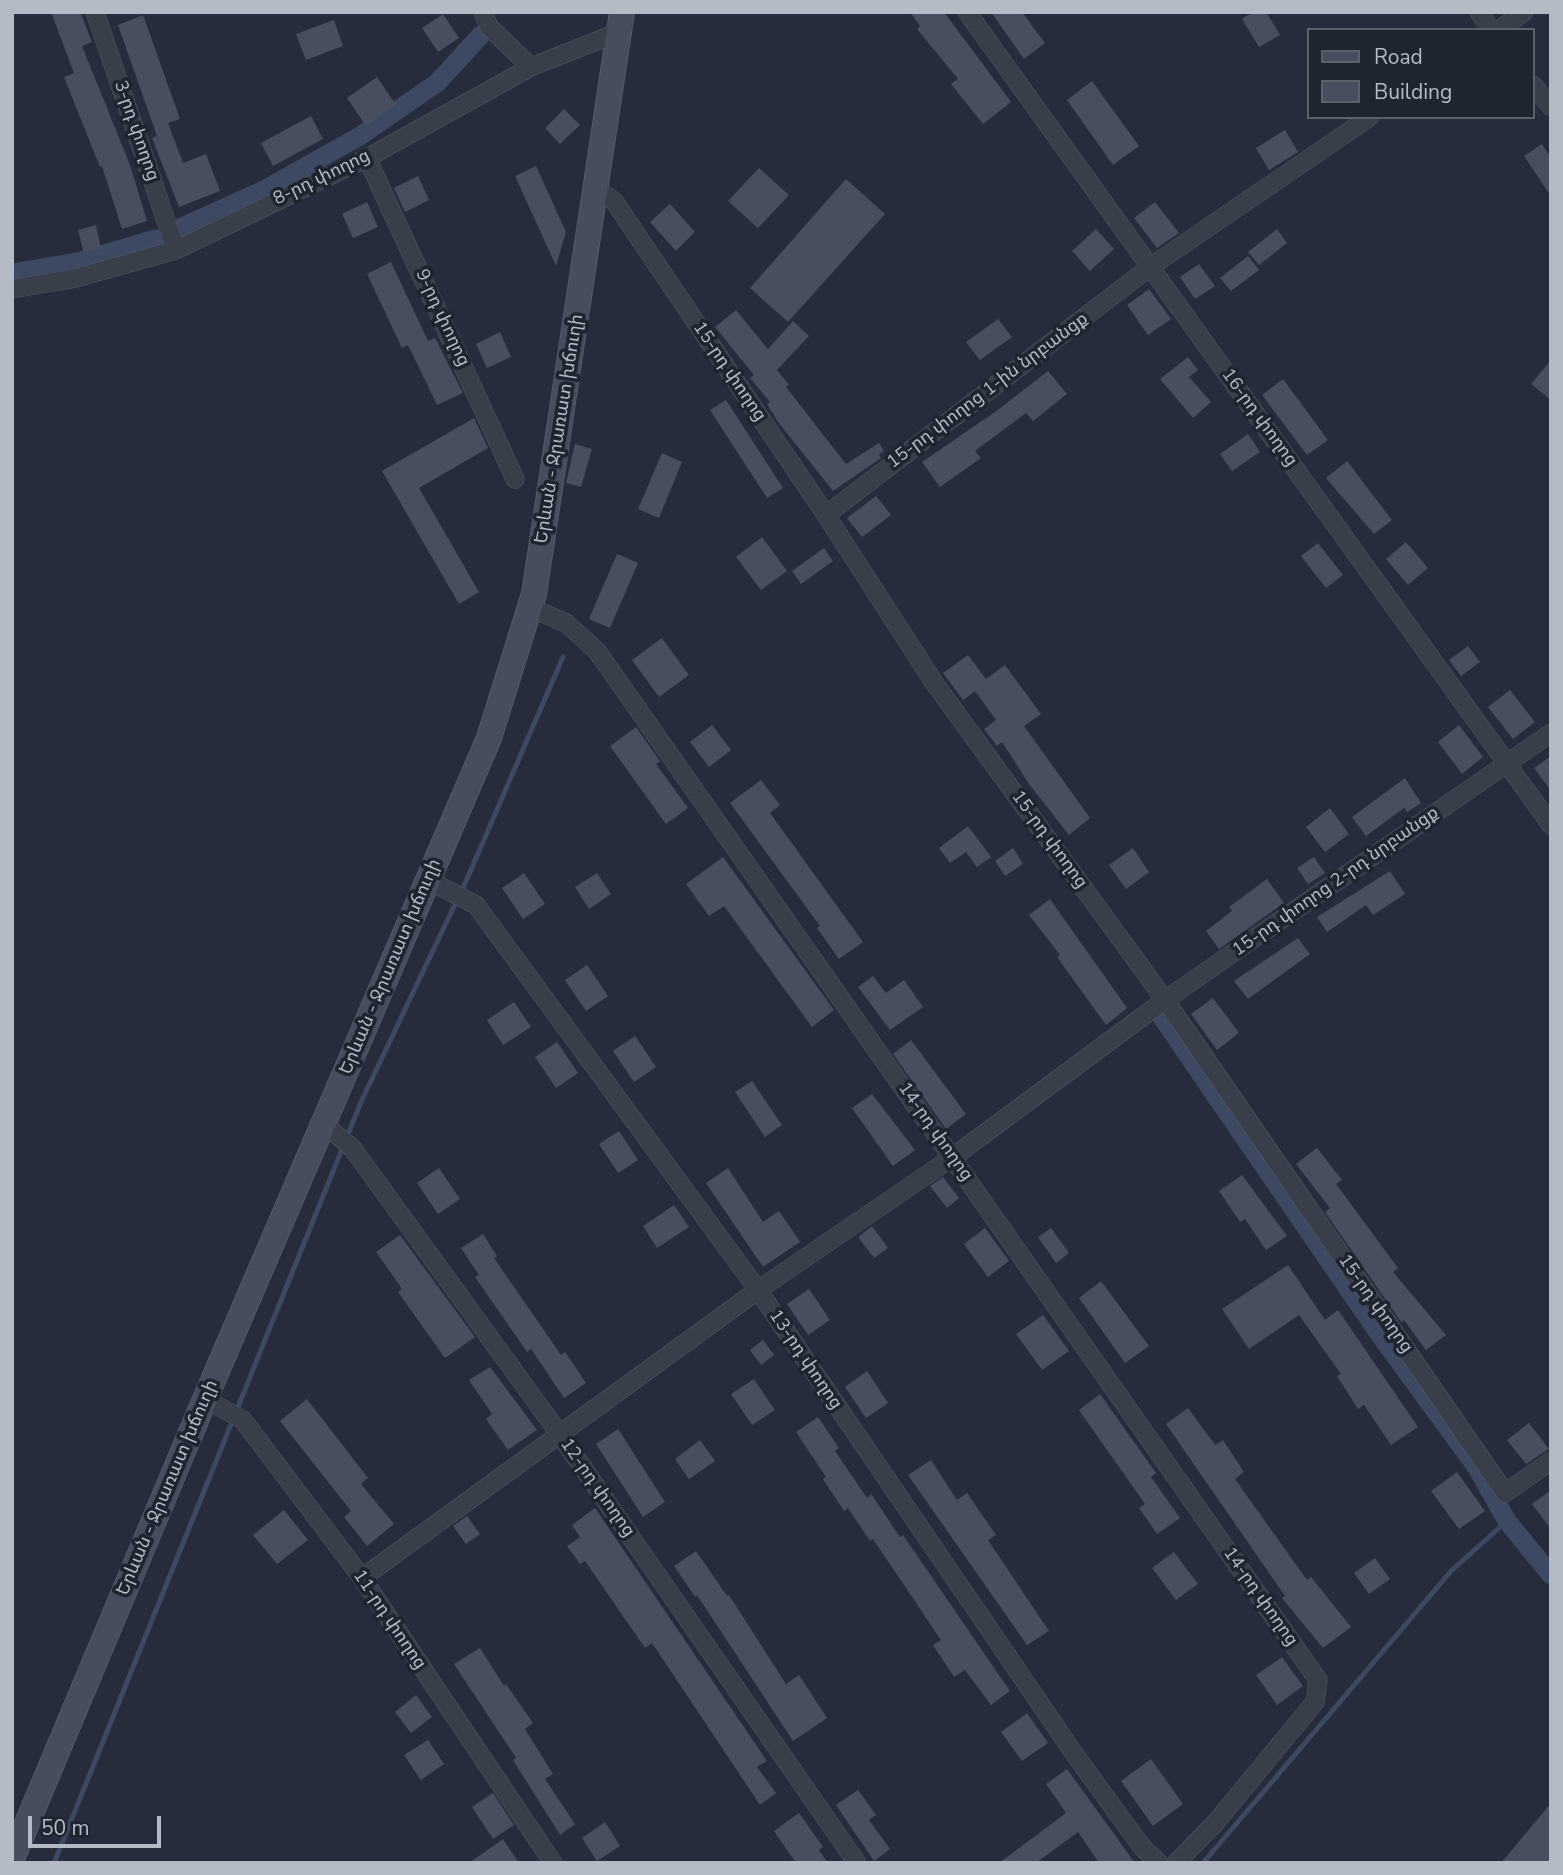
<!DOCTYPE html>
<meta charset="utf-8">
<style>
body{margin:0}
#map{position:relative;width:1563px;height:1875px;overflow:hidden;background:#262c3b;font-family:"Nunito Sans",sans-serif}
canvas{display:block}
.frame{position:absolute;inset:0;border:14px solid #b5bac7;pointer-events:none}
.legend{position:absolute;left:1307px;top:28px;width:228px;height:91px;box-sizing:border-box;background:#1e2430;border:2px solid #5a606c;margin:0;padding:9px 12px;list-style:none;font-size:21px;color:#b5bac7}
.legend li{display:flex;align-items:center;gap:14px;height:35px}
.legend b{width:35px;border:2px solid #5a606c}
.scale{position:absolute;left:28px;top:1816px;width:133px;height:32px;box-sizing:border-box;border:4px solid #b5bac7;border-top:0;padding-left:9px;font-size:21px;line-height:24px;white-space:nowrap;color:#b5bac7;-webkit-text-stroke:5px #1e2430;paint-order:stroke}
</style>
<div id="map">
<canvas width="1563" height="1875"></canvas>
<div class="frame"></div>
<ul class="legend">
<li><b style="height:9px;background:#484d5e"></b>Road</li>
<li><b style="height:19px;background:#474f5f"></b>Building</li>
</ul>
<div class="scale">50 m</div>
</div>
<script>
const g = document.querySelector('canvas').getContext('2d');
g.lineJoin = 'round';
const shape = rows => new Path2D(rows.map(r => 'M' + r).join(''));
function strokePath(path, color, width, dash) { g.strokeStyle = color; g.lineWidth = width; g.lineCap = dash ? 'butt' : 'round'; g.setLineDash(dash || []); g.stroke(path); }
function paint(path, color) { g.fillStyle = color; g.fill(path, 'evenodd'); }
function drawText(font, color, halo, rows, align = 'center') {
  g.font = font + ' "Nunito Sans","Noto Sans Armenian",sans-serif'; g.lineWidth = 7; g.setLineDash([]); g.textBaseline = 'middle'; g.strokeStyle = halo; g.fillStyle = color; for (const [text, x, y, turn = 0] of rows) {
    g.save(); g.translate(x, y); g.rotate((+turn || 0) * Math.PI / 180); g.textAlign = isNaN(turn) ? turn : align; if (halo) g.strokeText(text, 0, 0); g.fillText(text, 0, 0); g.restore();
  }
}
strokePath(shape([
 [54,1863,361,1102,467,879,563,657],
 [1203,1863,1452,1570,1507,1521]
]), '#3d4862', 5);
strokePath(shape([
 [178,229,264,190,360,136,437,83,481,35],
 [12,273,77,262,155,239],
 [1161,1016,1377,1331,1477,1468,1507,1521,1551,1575]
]), '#3d4862', 19);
paint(shape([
 [51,12,80,12,92,42,82,46,130,165,147,221,122,229,102,166,100,167,64,77,74,73],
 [910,12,944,12,1011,102,983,124,951,84,958,79,917,29,920,26],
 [991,12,1022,12,1045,43,1024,59],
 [1253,12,1266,12,1280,35,1259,47,1242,19],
 [443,14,459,38,438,52,422,28],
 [143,15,180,119,168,123,183,163,206,154,220,191,179,207,152,138,157,136,118,25],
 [334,20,343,46,306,60,296,34],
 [377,77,396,105,366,126,347,98],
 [1092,81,1139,146,1113,165,1067,100],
 [564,109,580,125,560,144,545,128],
 [311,116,323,139,273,166,261,143],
 [1285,130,1298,152,1269,170,1256,148],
 [1542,144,1551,158,1551,196,1524,156],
 [536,166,566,232,556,266,515,176],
 [759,168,789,195,758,228,728,201],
 [418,176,429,200,405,212,394,188],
 [846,179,885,214,788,322,750,288],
 [367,202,378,227,353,238,342,214],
 [1155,202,1179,233,1157,248,1134,218],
 [670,204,695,232,676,251,650,222],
 [96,225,101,249,84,253,78,230],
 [1096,229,1114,249,1090,271,1072,251],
 [1277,229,1287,243,1259,265,1248,252],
 [1248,256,1259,270,1231,291,1220,278],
 [391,262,428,341,435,338,463,393,437,405,408,345,402,348,367,274],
 [1199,264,1215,286,1195,299,1180,277],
 [1149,289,1171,319,1148,335,1127,305],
 [736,310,768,349,793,321,809,336,777,370,789,385,786,387,846,464,879,443,884,451,879,455,881,458,833,491,778,422,767,404,770,402,750,378,754,375,715,327],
 [998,319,1012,337,980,360,966,342],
 [500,332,511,357,487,368,476,344],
 [1188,357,1198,370,1189,377,1211,402,1193,418,1160,379],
 [1551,360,1551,400,1531,384],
 [1048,371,1067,394,1033,421,1026,413,975,451,981,458,940,487,922,462,995,412],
 [1283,379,1328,440,1307,455,1262,395],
 [726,400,783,488,767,498,710,410],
 [474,418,488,448,419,488,479,592,459,604,382,471],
 [1248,434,1260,452,1232,471,1220,454],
 [575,444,592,449,581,487,566,483],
 [662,453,682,462,659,518,638,509],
 [1347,461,1392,520,1374,534,1326,478],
 [876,496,891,515,862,537,847,518],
 [762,537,787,571,761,590,736,557],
 [1406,542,1428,568,1408,585,1386,559],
 [1318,543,1343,575,1326,588,1301,556],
 [824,548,833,561,801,584,792,571],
 [617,554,638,563,610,628,589,619],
 [662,638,689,675,659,697,632,660],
 [1468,646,1480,662,1461,676,1449,660],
 [968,655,986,679,1005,665,1041,714,1024,726,1090,818,1069,835,1029,784,1002,742,997,746,984,729,996,720,975,691,963,700,943,673],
 [1510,690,1535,722,1513,739,1488,707],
 [712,725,731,750,709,767,690,742],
 [1459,725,1483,757,1462,774,1438,742],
 [636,727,660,761,656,764,688,808,666,824,610,746],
 [1551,756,1551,791,1534,768],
 [1405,778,1421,803,1407,812,1404,808,1366,836,1352,817],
 [761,780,780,805,770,813,863,942,839,959,817,928,820,926,730,803],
 [1330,808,1349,834,1325,852,1306,827],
 [968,826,991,857,977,867,966,852,950,863,939,848],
 [1013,848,1023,864,1005,876,995,861],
 [1133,848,1149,872,1126,889,1109,865],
 [723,857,834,1010,812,1027,724,906,709,916,686,884],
 [1314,857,1325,873,1308,884,1297,868],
 [1390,871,1405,894,1373,915,1366,905,1327,932,1317,917],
 [524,873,545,904,523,919,502,888],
 [597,873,611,894,589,909,575,887],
 [1267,879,1284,903,1219,949,1206,931,1232,911,1229,907],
 [1050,899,1127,1008,1106,1025,1057,957,1060,955,1029,915],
 [1298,938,1310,954,1248,999,1234,981],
 [587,965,608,996,586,1011,565,980],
 [873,976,886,993,904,980,923,1007,890,1030,858,987],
 [1213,998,1239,1033,1217,1050,1191,1014],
 [514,1002,531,1027,503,1045,487,1020],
 [635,1036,656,1067,634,1082,613,1051],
 [911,1040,966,1114,946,1129,893,1054],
 [557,1042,578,1073,556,1088,535,1057],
 [752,1081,782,1125,765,1137,735,1092],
 [872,1094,915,1150,893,1166,852,1108],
 [619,1131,638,1160,618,1173,599,1144],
 [1317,1148,1342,1180,1336,1184,1398,1268,1393,1272,1446,1335,1426,1350,1404,1320,1401,1322,1325,1212,1330,1208,1296,1164],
 [439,1168,460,1199,438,1214,417,1183],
 [728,1168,763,1222,779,1211,800,1242,763,1267,706,1183],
 [1242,1175,1287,1236,1266,1250,1245,1219,1240,1222,1219,1191],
 [943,1177,959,1198,947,1208,930,1186],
 [674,1205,689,1227,657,1248,643,1226],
 [872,1226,888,1248,874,1258,858,1237],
 [985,1228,1009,1261,988,1277,964,1244],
 [1051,1228,1069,1253,1056,1263,1038,1237],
 [483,1234,497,1256,494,1258,561,1355,565,1352,586,1383,564,1398,531,1349,527,1352,475,1277,479,1275,461,1248],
 [400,1235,475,1337,445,1358,398,1292,402,1289,376,1252],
 [1288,1265,1325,1320,1338,1310,1418,1427,1391,1445,1364,1405,1358,1409,1337,1376,1341,1374,1299,1315,1249,1349,1222,1309],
 [1101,1281,1149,1346,1125,1363,1079,1298],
 [809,1289,830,1320,808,1335,787,1304],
 [1043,1315,1069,1351,1042,1370,1016,1334],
 [763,1340,774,1355,761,1365,750,1350],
 [490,1367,537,1430,508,1450,486,1419,492,1414,469,1380],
 [867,1371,888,1403,866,1418,845,1387],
 [754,1379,775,1410,752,1425,731,1394],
 [1100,1394,1156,1473,1151,1477,1180,1518,1157,1534,1139,1508,1145,1504,1079,1410],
 [307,1399,368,1478,361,1484,394,1524,367,1546,344,1517,351,1511,280,1421],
 [1188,1408,1215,1445,1223,1440,1244,1472,1235,1479,1307,1580,1311,1577,1351,1627,1323,1648,1282,1598,1285,1596,1166,1424],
 [818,1417,839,1448,835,1451,867,1498,871,1494,900,1537,903,1535,1010,1691,991,1705,965,1670,954,1677,933,1645,941,1640,873,1539,870,1541,848,1508,844,1511,823,1479,826,1477,796,1432],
 [1529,1423,1549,1449,1526,1464,1507,1440],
 [618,1429,665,1502,643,1517,596,1444],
 [700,1440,715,1461,689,1479,675,1459],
 [931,1460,957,1500,967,1493,996,1535,988,1540,1049,1631,1027,1645,908,1475],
 [1457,1472,1485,1511,1459,1529,1431,1491],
 [1551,1490,1551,1529,1532,1504],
 [595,1508,767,1761,757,1767,776,1793,760,1805,652,1643,645,1648,585,1561,580,1564,567,1546,580,1537,572,1525],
 [284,1510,308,1540,277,1564,253,1535],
 [467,1516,480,1534,466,1544,453,1526],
 [696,1551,727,1596,729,1595,786,1684,799,1675,827,1718,793,1741,697,1595,695,1597,674,1566],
 [1174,1552,1198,1584,1176,1600,1152,1568],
 [1375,1558,1390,1579,1369,1594,1354,1573],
 [480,1648,504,1686,506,1684,533,1723,525,1729,553,1774,545,1779,575,1824,560,1835,513,1760,516,1758,454,1664],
 [1282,1657,1303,1686,1277,1705,1256,1675],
 [416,1695,432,1717,411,1733,395,1712],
 [1027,1713,1048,1743,1022,1761,1001,1732],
 [428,1740,444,1764,421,1780,404,1755],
 [1151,1759,1183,1804,1153,1826,1121,1781],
 [1067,1769,1135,1863,1099,1863,1078,1832,1036,1863,999,1863,1066,1813,1046,1784],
 [858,1790,876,1815,869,1820,890,1849,874,1861,836,1805],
 [493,1793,514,1825,493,1839,472,1807],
 [1551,1803,1551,1863,1501,1863],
 [799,1813,823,1847,819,1850,828,1863,796,1863,774,1831],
 [605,1822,620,1846,597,1861,582,1838],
 [503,1839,519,1863,469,1863]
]), '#474f5f');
const street = shape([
 [95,12,176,250],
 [483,12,489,27,531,67],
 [967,12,1551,825],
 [1479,12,1491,30],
 [1499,30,1524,12],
 [1533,85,1551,107],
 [367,158,515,479],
 [595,188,614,201,826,515,935,684,1165,1000,1505,1493,1551,1461],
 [12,289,72,279,176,250,367,158,531,67,619,32],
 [826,515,1150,267,1370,117],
 [531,608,566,623,597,651,1318,1680,1315,1702,1216,1822,1176,1863],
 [428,880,476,905,758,1290,1073,1752,1142,1847,1159,1863],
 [323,1123,353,1149,558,1432,857,1863],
 [205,1399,243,1420,362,1578,553,1863],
 [362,1578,758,1290,953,1157,1165,1000,1551,733]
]);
const secondary = shape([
 [12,1859,205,1399,489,738,534,594,622,12]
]);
strokePath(street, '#545a66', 19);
strokePath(secondary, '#545a66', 26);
strokePath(street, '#393e4b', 18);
strokePath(secondary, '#484d5e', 24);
drawText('18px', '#b5bac7', '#1e2430', [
 ["3-րդ փողոց",136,131,71],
 ["8-րդ փողոց",322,178,-26],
 ["9-րդ փողոց",442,318,65],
 ["15-րդ փողոց",729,372,56],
 ["15-րդ փողոց 1-ին նրբանցք",988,391,-37],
 ["16-րդ փողոց",1259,418,54],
 ["Երևան - Ջրառատ խճուղի",560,429,-81],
 ["15-րդ փողոց",1049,840,54],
 ["15-րդ փողոց 2-րդ նրբանցք",1336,882,-35],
 ["Երևան - Ջրառատ խճուղի",391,967,-67],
 ["14-րդ փողոց",935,1132,55],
 ["15-րդ փողոց",1375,1304,55],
 ["13-րդ փողոց",805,1360,56],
 ["Երևան - Ջրառատ խճուղի",168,1488,-67],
 ["12-րդ փողոց",597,1488,55],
 ["14-րդ փողոց",1260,1597,55],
 ["11-րդ փողոց",389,1620,56]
]);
</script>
